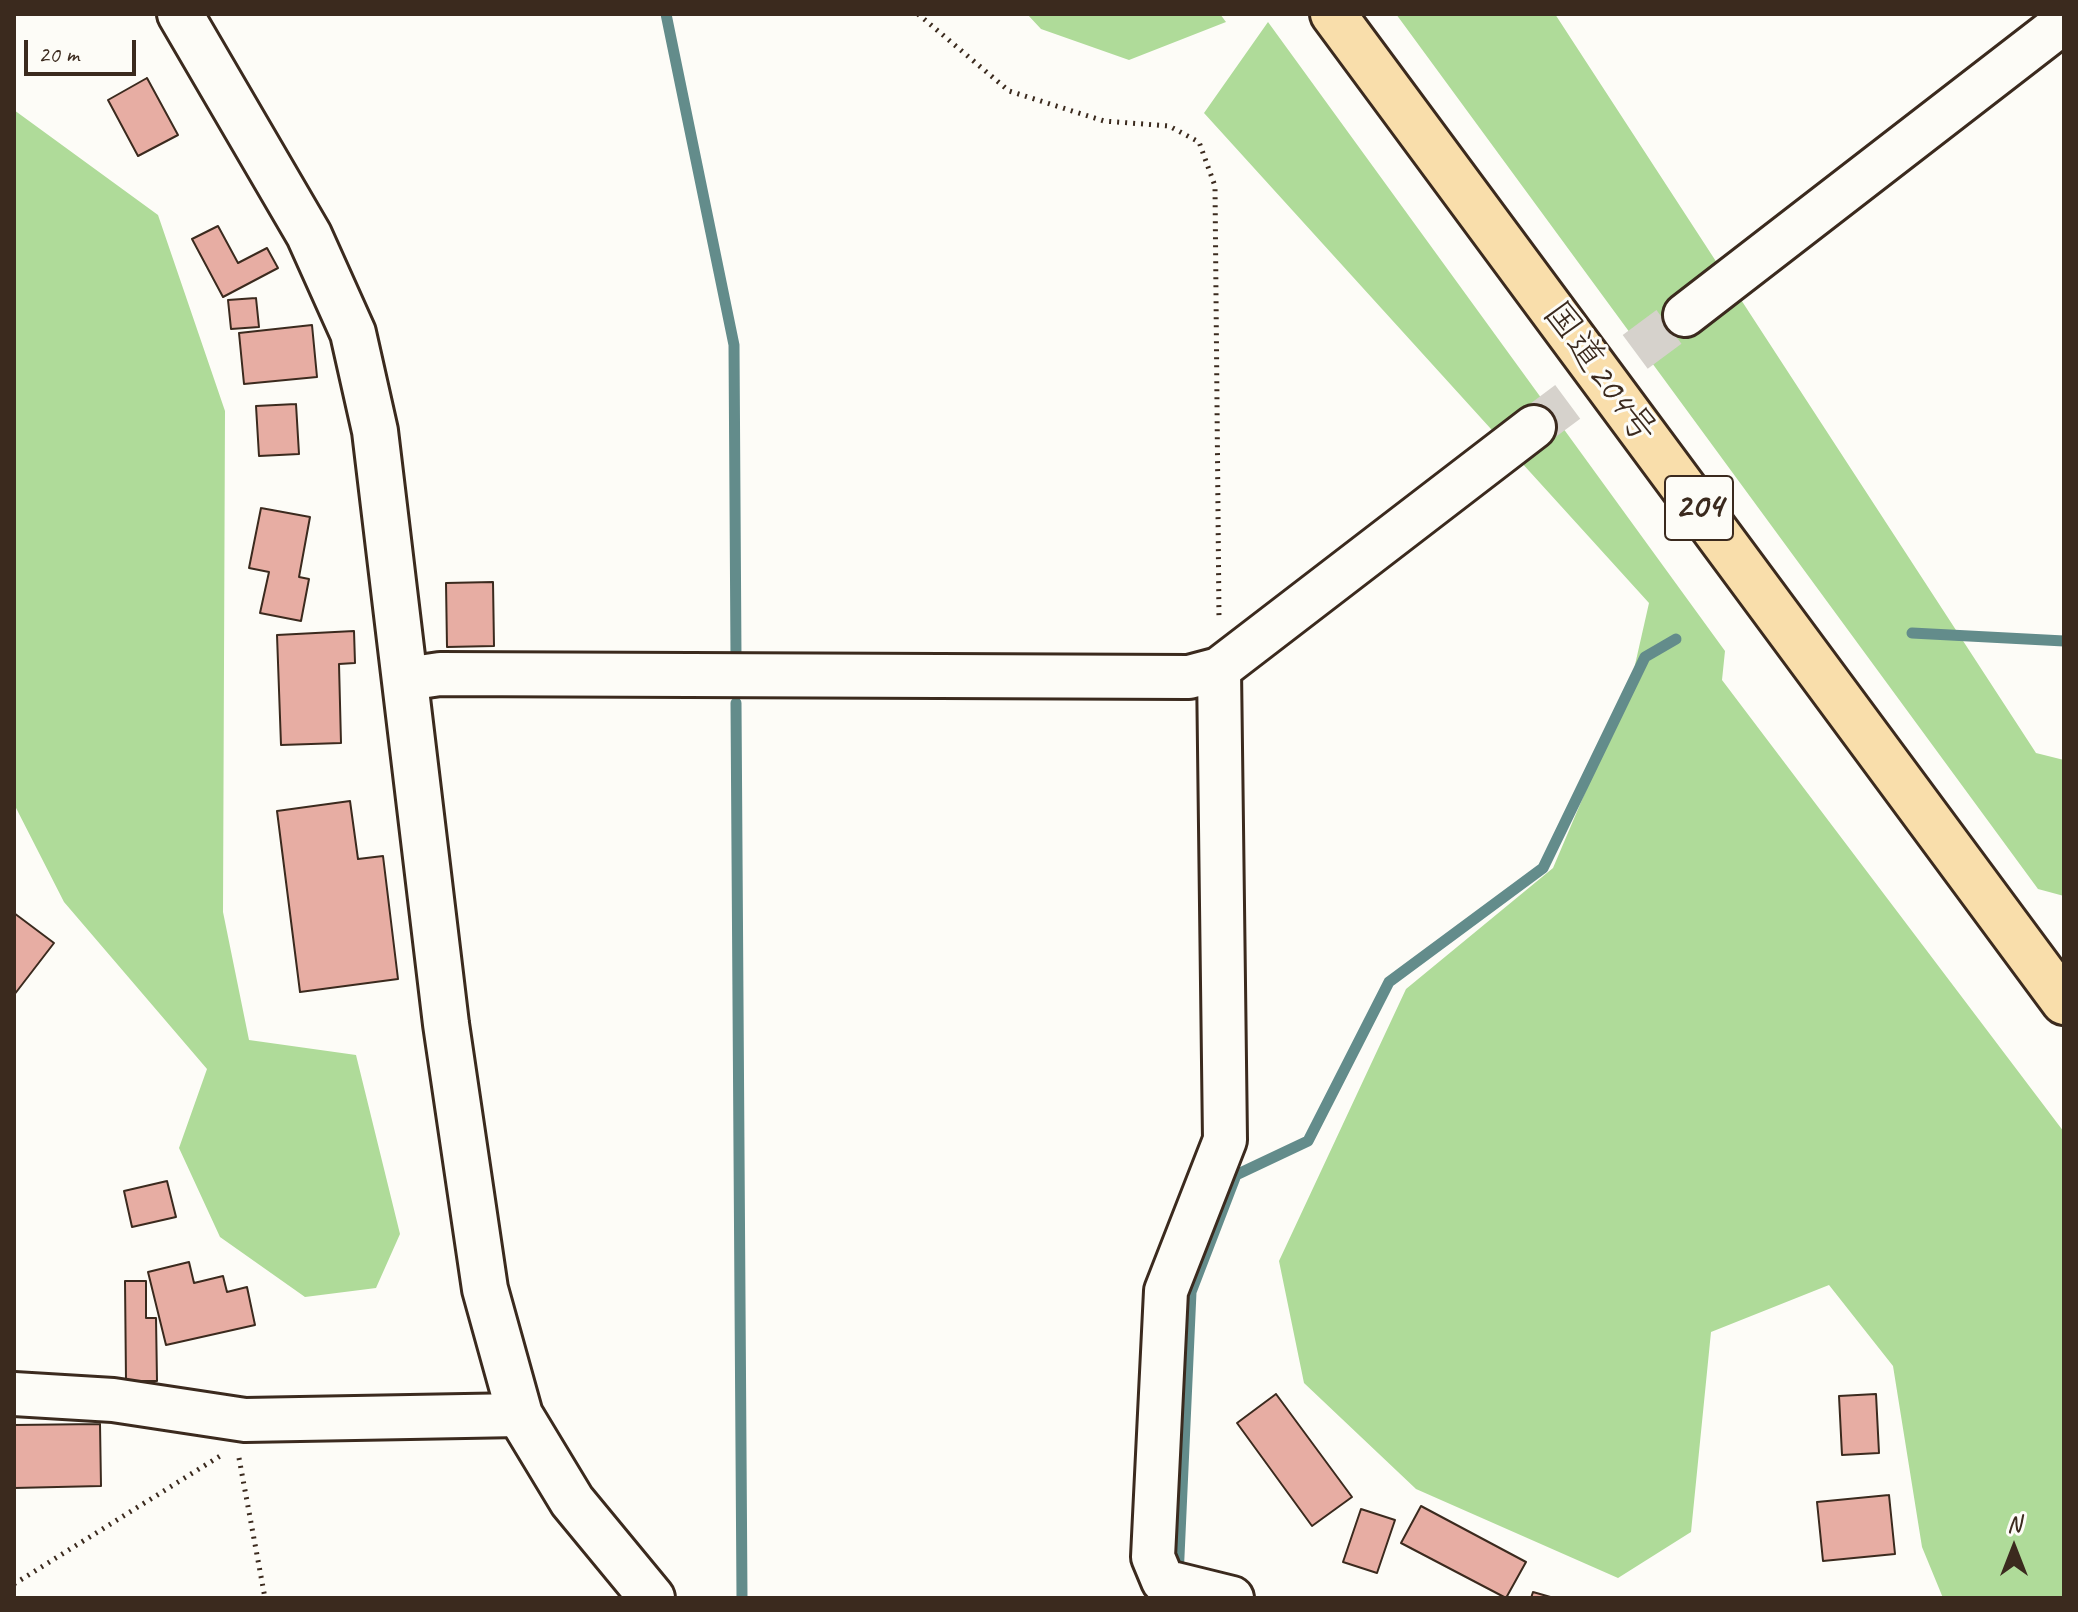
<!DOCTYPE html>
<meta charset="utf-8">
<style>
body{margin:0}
#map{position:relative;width:2078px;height:1612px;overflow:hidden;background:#fdfcf7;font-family:Caveat,sans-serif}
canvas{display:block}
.frame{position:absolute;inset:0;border:16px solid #3b2a1e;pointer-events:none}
.north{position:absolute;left:1974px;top:1508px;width:80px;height:80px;-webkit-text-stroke:6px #fdfcf7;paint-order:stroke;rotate:0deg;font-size:22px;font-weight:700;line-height:32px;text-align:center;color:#3b2a1e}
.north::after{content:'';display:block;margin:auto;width:28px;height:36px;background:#3b2a1e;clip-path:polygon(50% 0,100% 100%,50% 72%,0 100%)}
.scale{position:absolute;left:24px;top:40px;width:112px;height:36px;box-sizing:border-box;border:4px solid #3b2a1e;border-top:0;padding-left:10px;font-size:24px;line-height:28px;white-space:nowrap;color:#3b2a1e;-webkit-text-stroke:6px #fdfcf7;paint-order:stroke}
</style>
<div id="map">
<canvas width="2078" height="1612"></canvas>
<div class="frame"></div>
<div class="north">N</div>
<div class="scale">20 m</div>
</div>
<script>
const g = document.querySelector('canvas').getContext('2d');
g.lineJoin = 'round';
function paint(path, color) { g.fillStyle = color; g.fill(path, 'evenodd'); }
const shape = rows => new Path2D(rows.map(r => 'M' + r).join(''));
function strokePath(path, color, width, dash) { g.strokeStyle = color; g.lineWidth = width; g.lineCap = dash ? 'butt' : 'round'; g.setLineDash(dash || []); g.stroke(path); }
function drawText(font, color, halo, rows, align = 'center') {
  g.font = font + ' Caveat,"Klee One",sans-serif'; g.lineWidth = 6; g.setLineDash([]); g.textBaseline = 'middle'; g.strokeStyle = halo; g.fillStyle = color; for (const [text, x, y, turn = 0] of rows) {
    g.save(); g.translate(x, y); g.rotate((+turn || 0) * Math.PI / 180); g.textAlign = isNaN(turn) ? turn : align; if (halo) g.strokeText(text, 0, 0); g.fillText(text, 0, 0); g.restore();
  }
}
paint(shape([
 [1027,14,1220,14,1226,22,1129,60,1041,29],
 [1396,14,1555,14,2036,753,2064,760,2064,896,2038,889],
 [1268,22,1725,651,1722,680,2064,1132,2064,1598,1943,1598,1922,1547,1893,1366,1829,1285,1711,1332,1691,1532,1618,1578,1416,1489,1304,1383,1279,1261,1406,989,1553,868,1630,687,1649,603,1204,113],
 [14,110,158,215,225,411,223,912,249,1040,356,1055,400,1234,376,1288,305,1297,220,1237,179,1148,207,1069,64,902,14,804]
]), '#afdb99');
strokePath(shape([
 [666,14,734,345,736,657],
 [1912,633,2064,641],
 [736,703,742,1598],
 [1178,1578,1191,1292,1236,1175,1308,1141,1389,982,1543,868,1645,657,1676,639]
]), '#638c8b', 11);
const building = shape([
 [147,78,178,135,138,156,108,100,147,78],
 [218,226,238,263,267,248,278,268,223,297,192,239,218,226],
 [256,298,259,327,231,329,228,300,256,298],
 [312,325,317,377,244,384,239,333,312,325],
 [296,404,299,454,259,456,256,406,296,404],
 [261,508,310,517,299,577,309,579,301,621,260,613,269,572,249,568,261,508],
 [493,582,494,646,447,647,446,583,493,582],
 [354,631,355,663,339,664,341,743,281,745,277,635,354,631],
 [350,801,358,859,383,856,398,979,300,992,277,811,350,801],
 [14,913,54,943,14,995,14,913],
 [167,1181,176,1217,132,1227,124,1191,167,1181],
 [189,1262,194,1283,223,1276,227,1292,247,1287,255,1325,166,1345,148,1272,189,1262],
 [125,1281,146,1281,146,1318,156,1318,157,1381,126,1381,125,1281],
 [1276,1394,1352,1497,1312,1526,1237,1423,1276,1394],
 [1876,1394,1879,1453,1842,1455,1839,1396,1876,1394],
 [100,1424,101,1486,14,1488,14,1425,100,1424],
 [1889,1495,1895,1554,1823,1561,1817,1502,1889,1495],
 [1421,1506,1526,1562,1506,1598,1401,1543,1421,1506],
 [1361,1509,1395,1520,1377,1573,1343,1562,1361,1509],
 [1533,1592,1554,1598,1531,1598,1533,1592]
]);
paint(building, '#e7ada3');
strokePath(building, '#3b2a1e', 2);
strokePath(shape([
 [1534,427,1685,315]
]), '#d6d2cc', 42, [42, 21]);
const street = shape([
 [1685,315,2064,22],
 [1219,669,1225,1140,1166,1291,1153,1557,1163,1581,1232,1598],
 [406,679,440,674,1189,677,1219,669,1534,427],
 [14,1394,113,1400,245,1420,520,1415]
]);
const secondary = shape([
 [180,14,309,235,353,333,375,431,446,1024,485,1289,520,1415,572,1501,652,1598]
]);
const highway = shape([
 [1333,14,2064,1002]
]);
strokePath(street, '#3b2a1e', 48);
strokePath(secondary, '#3b2a1e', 50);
strokePath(highway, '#3b2a1e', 50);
strokePath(shape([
 [918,14,1009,91,1104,121,1169,126,1199,142,1215,186,1219,620],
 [239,1458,265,1598],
 [14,1584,220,1456]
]), '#3b2a1e', 5, [2, 6]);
strokePath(street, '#fdfcf7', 42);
strokePath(secondary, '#fdfcf7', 44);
strokePath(highway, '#f9deab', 44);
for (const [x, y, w] of [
 [1699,508,68]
]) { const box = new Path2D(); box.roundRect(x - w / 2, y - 32, w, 64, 6); g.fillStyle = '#fdfcf7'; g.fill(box); strokePath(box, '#3b2a1e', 2); }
drawText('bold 36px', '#3b2a1e', null, [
 ["204",1699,508]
]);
drawText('38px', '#3b2a1e', '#fdfcf7', [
 ["国道204号",1599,373,54]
]);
</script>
